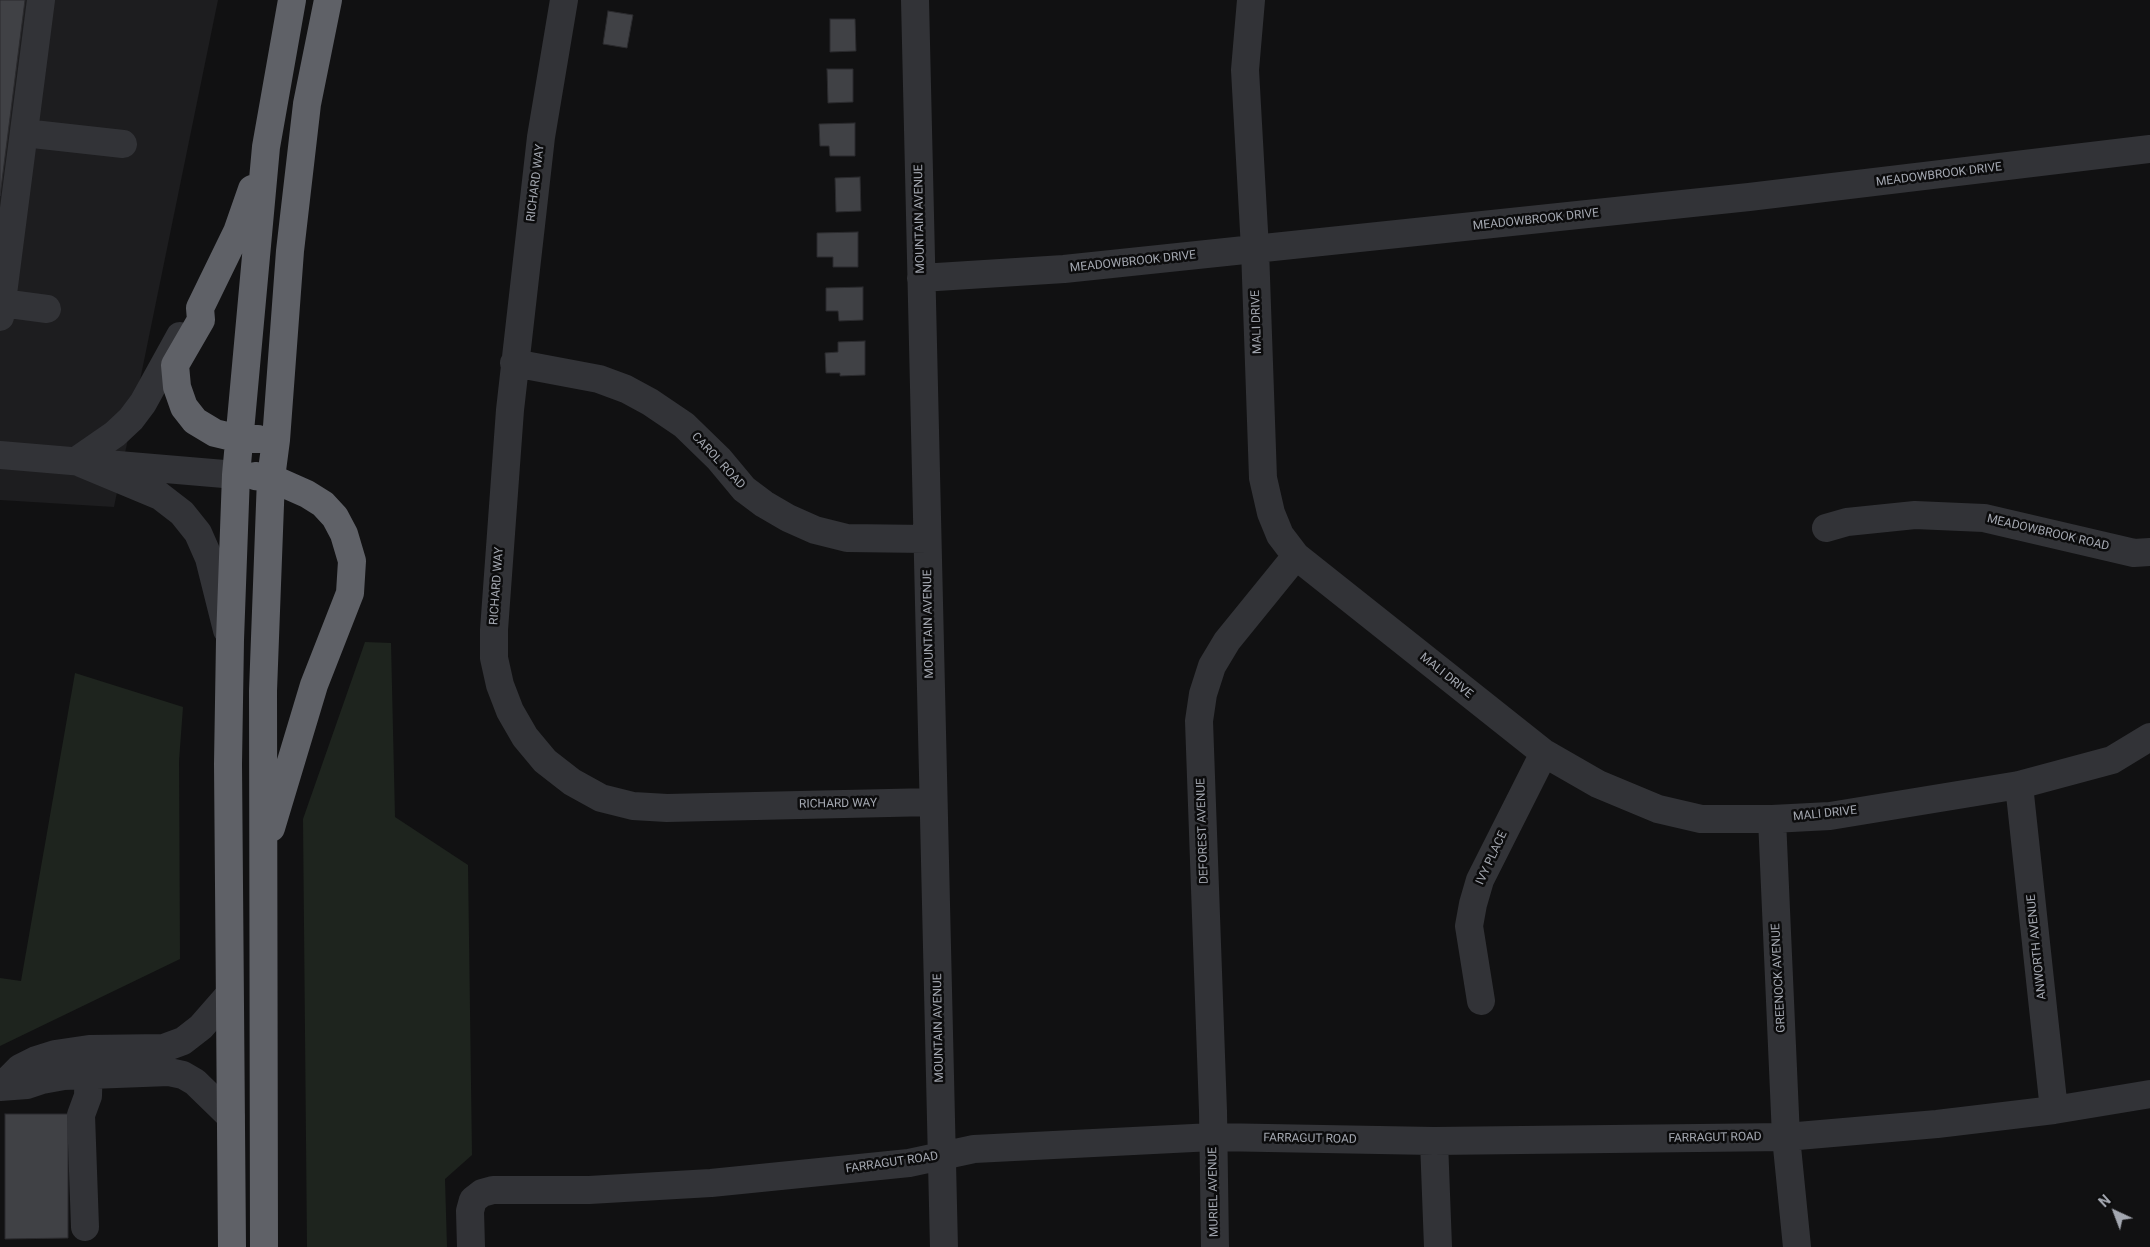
<!DOCTYPE html>
<style>
body{margin:0}
#map{position:relative;width:2150px;height:1247px;overflow:hidden;background:#111112;font-family:Roboto,sans-serif}
canvas{display:block}
.north{position:absolute;left:2090px;top:1187px;width:50px;height:50px;-webkit-text-stroke:4px #0c0c0d;paint-order:stroke;rotate:317deg;font-size:14px;font-weight:700;line-height:20px;text-align:center;color:#a4a8b1}
.north::after{content:'';display:block;margin:auto;width:18px;height:22px;background:#a4a8b1;clip-path:polygon(50% 0,100% 100%,50% 72%,0 100%)}
</style>
<div id="map">
<canvas width="2150" height="1247"></canvas>
<div class="north">N</div>
</div>
<script>
const g = document.querySelector('canvas').getContext('2d');
g.lineJoin = 'round';
function paint(path, color) { g.fillStyle = color; g.fill(path, 'evenodd'); }
const shape = rows => new Path2D(rows.map(r => 'M' + r).join(''));
function strokePath(path, color, width, dash) { g.strokeStyle = color; g.lineWidth = width; g.lineCap = dash ? 'butt' : 'round'; g.setLineDash(dash || []); g.stroke(path); }
function drawText(font, color, halo, rows, align = 'center') {
  g.font = font + ' Roboto,sans-serif'; g.lineWidth = 5; g.setLineDash([]); g.textBaseline = 'middle'; g.strokeStyle = halo; g.fillStyle = color; for (const [text, x, y, turn = 0] of rows) {
    g.save(); g.translate(x, y); g.rotate((+turn || 0) * Math.PI / 180); g.textAlign = isNaN(turn) ? turn : align; if (halo) g.strokeText(text, 0, 0); g.fillText(text, 0, 0); g.restore();
  }
}
paint(shape([
 [0,0,218,0,114,507,0,500]
]), '#1d1d1f');
paint(shape([
 [365,642,391,643,395,817,468,865,472,1155,445,1179,447,1247,307,1247,303,819],
 [75,673,183,707,179,761,180,959,0,1046,0,978,21,981]
]), '#1e241e');
const building = shape([
 [0,0,25,0,0,196,0,0],
 [608,11,633,15,627,48,603,44,608,11],
 [830,19,855,19,856,51,830,52,830,19],
 [827,69,853,69,853,102,828,103,827,69],
 [855,123,855,156,830,156,829,146,820,146,819,124,855,123],
 [860,177,861,211,836,212,835,178,860,177],
 [858,232,858,267,833,267,833,257,817,257,817,233,858,232],
 [863,287,863,320,839,321,838,311,826,311,826,288,863,287],
 [865,341,865,375,840,376,840,373,826,373,825,353,838,352,838,342,865,341],
 [5,1114,68,1114,68,1238,5,1239,5,1114]
]);
paint(building, '#404145');
strokePath(building, '#2b2b2e', 1);
strokePath(shape([
 [564,0,541,137,510,410,494,630,494,658,500,685,510,711,525,737,545,761,572,782,601,798,633,806,667,808,933,802],
 [915,0,944,1247],
 [1251,0,1245,70,1255,249,1263,478,1271,513,1280,535,1296,556,1544,753,1598,784,1658,809,1701,819,1772,819,1830,816,2019,785,2112,760,2150,737],
 [24,133,123,144],
 [921,278,1064,269,1749,197,2150,149],
 [2,303,47,309],
 [0,317,41,0],
 [514,363,599,379,626,389,650,402,684,425,719,459,744,489,764,504,788,518,815,530,847,538,927,539],
 [0,455,236,475],
 [76,461,160,496,182,513,198,533,209,558,227,630],
 [76,461,115,434,131,419,143,403,180,336],
 [1826,528,1847,522,1915,515,1984,518,2134,553,2150,552],
 [2019,785,2054,1110],
 [1772,819,1786,1137,1797,1247],
 [1481,1001,1469,926,1473,904,1480,880,1544,753],
 [2,1086,20,1068,36,1060,55,1054,89,1049,164,1048,183,1041,201,1027,229,995],
 [0,1087,27,1085,42,1080,64,1076,169,1072,183,1075,195,1082,231,1117],
 [1434,1141,1438,1247],
 [85,1227,81,1115,88,1096,89,1057],
 [471,1247,470,1211,473,1200,482,1193,493,1190,589,1190,711,1183,909,1163,974,1149,1213,1137,1434,1141,1786,1137,1937,1124,2054,1110,2150,1094],
 [1215,1247,1213,1111,1199,721,1203,694,1212,666,1227,641,1296,556]
]), '#323337', 28);
strokePath(shape([
 [252,189,237,232,200,308,201,320,175,365,177,387,184,407,195,421,215,433,240,439,258,439],
 [255,476,271,478,307,494,323,504,335,517,344,534,352,561,350,593,314,685,271,828],
 [232,1247,228,764,230,640,236,475,266,147,292,0],
 [264,1247,263,691,271,478,276,440,290,251,307,104,328,0]
]), '#5f6167', 28);
drawText('12px', '#a4a8b1', '#0c0c0d', [
 ["MEADOWBROOK DRIVE",1939,175,-7],
 ["RICHARD WAY",536,183,-83],
 ["MOUNTAIN AVENUE",920,219,-91],
 ["MEADOWBROOK DRIVE",1536,220,-6],
 ["MEADOWBROOK DRIVE",1133,262,-6],
 ["MALI DRIVE",1257,322,-92],
 ["CAROL ROAD",718,461,47],
 ["MEADOWBROOK ROAD",2048,533,13],
 ["RICHARD WAY",497,586,-86],
 ["MOUNTAIN AVENUE",929,624,-91],
 ["MALI DRIVE",1446,676,39],
 ["RICHARD WAY",838,804,-1],
 ["MALI DRIVE",1825,814,-6],
 ["DEFOREST AVENUE",1203,831,-92],
 ["IVY PLACE",1492,858,-65],
 ["ANWORTH AVENUE",2037,947,-96],
 ["GREENOCK AVENUE",1779,978,-93],
 ["MOUNTAIN AVENUE",939,1028,-91],
 ["FARRAGUT ROAD",1715,1138,-1],
 ["FARRAGUT ROAD",1310,1139,1],
 ["FARRAGUT ROAD",892,1163,-8],
 ["MURIEL AVENUE",1214,1192,-91]
]);
</script>
